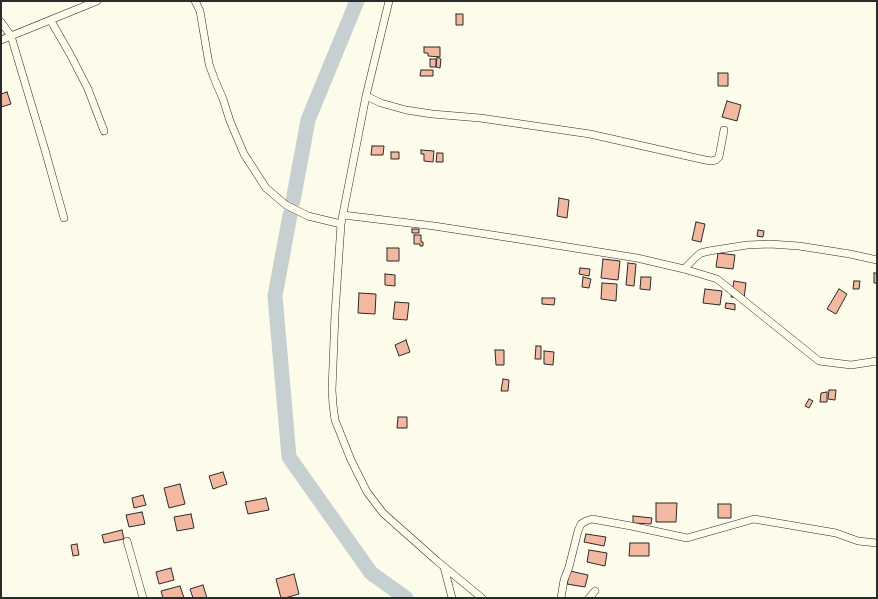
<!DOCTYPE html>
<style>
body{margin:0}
#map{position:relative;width:878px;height:599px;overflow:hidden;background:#fdfbea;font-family:"Source Serif 4",serif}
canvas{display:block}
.frame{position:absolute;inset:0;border:2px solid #2b2b2b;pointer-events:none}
</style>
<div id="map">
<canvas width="878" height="599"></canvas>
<div class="frame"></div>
</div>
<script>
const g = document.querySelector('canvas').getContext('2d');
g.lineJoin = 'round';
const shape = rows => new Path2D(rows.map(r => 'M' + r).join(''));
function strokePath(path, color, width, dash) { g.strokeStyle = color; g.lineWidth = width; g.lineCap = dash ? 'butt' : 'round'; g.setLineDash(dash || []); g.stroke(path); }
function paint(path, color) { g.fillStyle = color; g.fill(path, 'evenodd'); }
strokePath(shape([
 [293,201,308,120,357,1],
 [290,215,275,296,289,457,371,573,406,598]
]), '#c7d0d0', 15);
const building = shape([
 [456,14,463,14,463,25,456,25,456,14],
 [424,47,440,47,440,57,428,56,428,53,424,53,424,47],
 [437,57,441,59,440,68,436,67,437,57],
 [430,59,436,59,436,67,430,67,430,59],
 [421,70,433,70,433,76,420,76,421,70],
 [718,73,728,73,728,86,718,86,718,73],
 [7,92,11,104,1,107,1,94,7,92],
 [727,101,741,105,737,121,722,117,727,101],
 [372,146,384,146,383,155,371,155,372,146],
 [421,150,434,151,433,162,424,161,424,154,421,154,421,150],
 [391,152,399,152,399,159,391,159,391,152],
 [437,153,443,153,443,162,436,162,437,153],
 [559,198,569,200,567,218,557,216,559,198],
 [696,222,705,224,701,242,692,240,696,222],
 [412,229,419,229,419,233,412,233,412,229],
 [758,230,764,231,763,237,757,236,758,230],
 [414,235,421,235,421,242,423,242,423,246,420,246,420,244,414,244,414,235],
 [387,248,399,248,399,261,387,261,387,248],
 [718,253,735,255,733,269,716,267,718,253],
 [603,259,620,261,618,280,601,278,603,259],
 [628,263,636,264,634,286,626,285,628,263],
 [580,268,590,269,589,276,579,274,580,268],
 [874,273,877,273,877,283,874,283,874,273],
 [385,274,395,275,395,286,385,285,385,274],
 [583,277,591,279,589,288,582,287,583,277],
 [641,277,651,277,650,290,640,289,641,277],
 [734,281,746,283,744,298,731,297,734,281],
 [854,281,860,281,859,289,853,289,854,281],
 [602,283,617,284,616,301,601,299,602,283],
 [705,289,722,291,720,305,703,303,705,289],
 [839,289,847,294,836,314,827,309,839,289],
 [359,293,376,294,375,314,358,313,359,293],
 [542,298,555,298,554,305,542,304,542,298],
 [395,302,409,303,407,320,393,319,395,302],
 [726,303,735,304,735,310,725,308,726,303],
 [406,340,410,352,399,356,395,345,406,340],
 [536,346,541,346,541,359,535,359,536,346],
 [495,350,504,350,504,365,496,365,495,350],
 [544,351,554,352,553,365,544,364,544,351],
 [503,379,509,380,508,391,501,391,503,379],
 [829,390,836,390,835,400,828,399,829,390],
 [827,392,827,402,820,402,821,393,827,392],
 [809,399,813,401,809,408,805,406,809,399],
 [398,417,407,417,407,428,397,428,398,417],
 [223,472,227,484,213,489,209,476,223,472],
 [180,484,185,504,169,508,164,488,180,484],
 [143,495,146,505,134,508,132,498,143,495],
 [266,498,269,510,248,514,245,502,266,498],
 [656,503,677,503,676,522,656,522,656,503],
 [718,504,731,504,731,518,718,518,718,504],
 [142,512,145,524,129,527,126,515,142,512],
 [191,514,194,528,177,531,174,517,191,514],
 [633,516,652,518,651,524,633,523,633,516],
 [122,530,124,539,104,543,102,535,122,530],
 [586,534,606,537,604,546,584,542,586,534],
 [630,543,649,543,649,556,629,556,630,543],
 [77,544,79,555,73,556,71,545,77,544],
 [589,550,607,553,605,566,587,562,589,550],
 [171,568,174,580,159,584,156,572,171,568],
 [570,571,588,575,585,587,567,584,570,571],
 [294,574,299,594,285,598,281,598,276,579,294,574],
 [203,585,207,598,193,598,190,589,203,585],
 [180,586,184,598,163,598,161,591,180,586]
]);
paint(building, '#f2b8a0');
strokePath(building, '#2b2b2b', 1);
const minor = shape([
 [195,1,200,11,209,64,214,78,223,99,230,121,244,154,266,188,286,205,308,216,341,224],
 [389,1,366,96,341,224,335,314,332,390,333,405,335,420,351,460,367,492,383,513,437,561,482,598],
 [51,21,70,54,88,89,104,131],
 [1,22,11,36,45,150,64,218],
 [1,40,97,1],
 [366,96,381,103,406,110,432,114,480,118,590,134,705,160,711,161,716,160,719,157,724,130],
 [343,215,434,226,518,239,637,258,684,269,717,279,819,361,851,365,877,361],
 [684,269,696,257,701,253,709,251,747,245,770,244,799,246,850,254,877,260],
 [127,541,143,598],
 [444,567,452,598],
 [561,598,564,580,569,567,578,531,581,524,586,521,592,519,631,526,687,538,754,519,836,533,858,541,877,543],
 [589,598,595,591]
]);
strokePath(minor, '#2b2b2b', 8);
strokePath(minor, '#fdfbea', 7);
</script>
